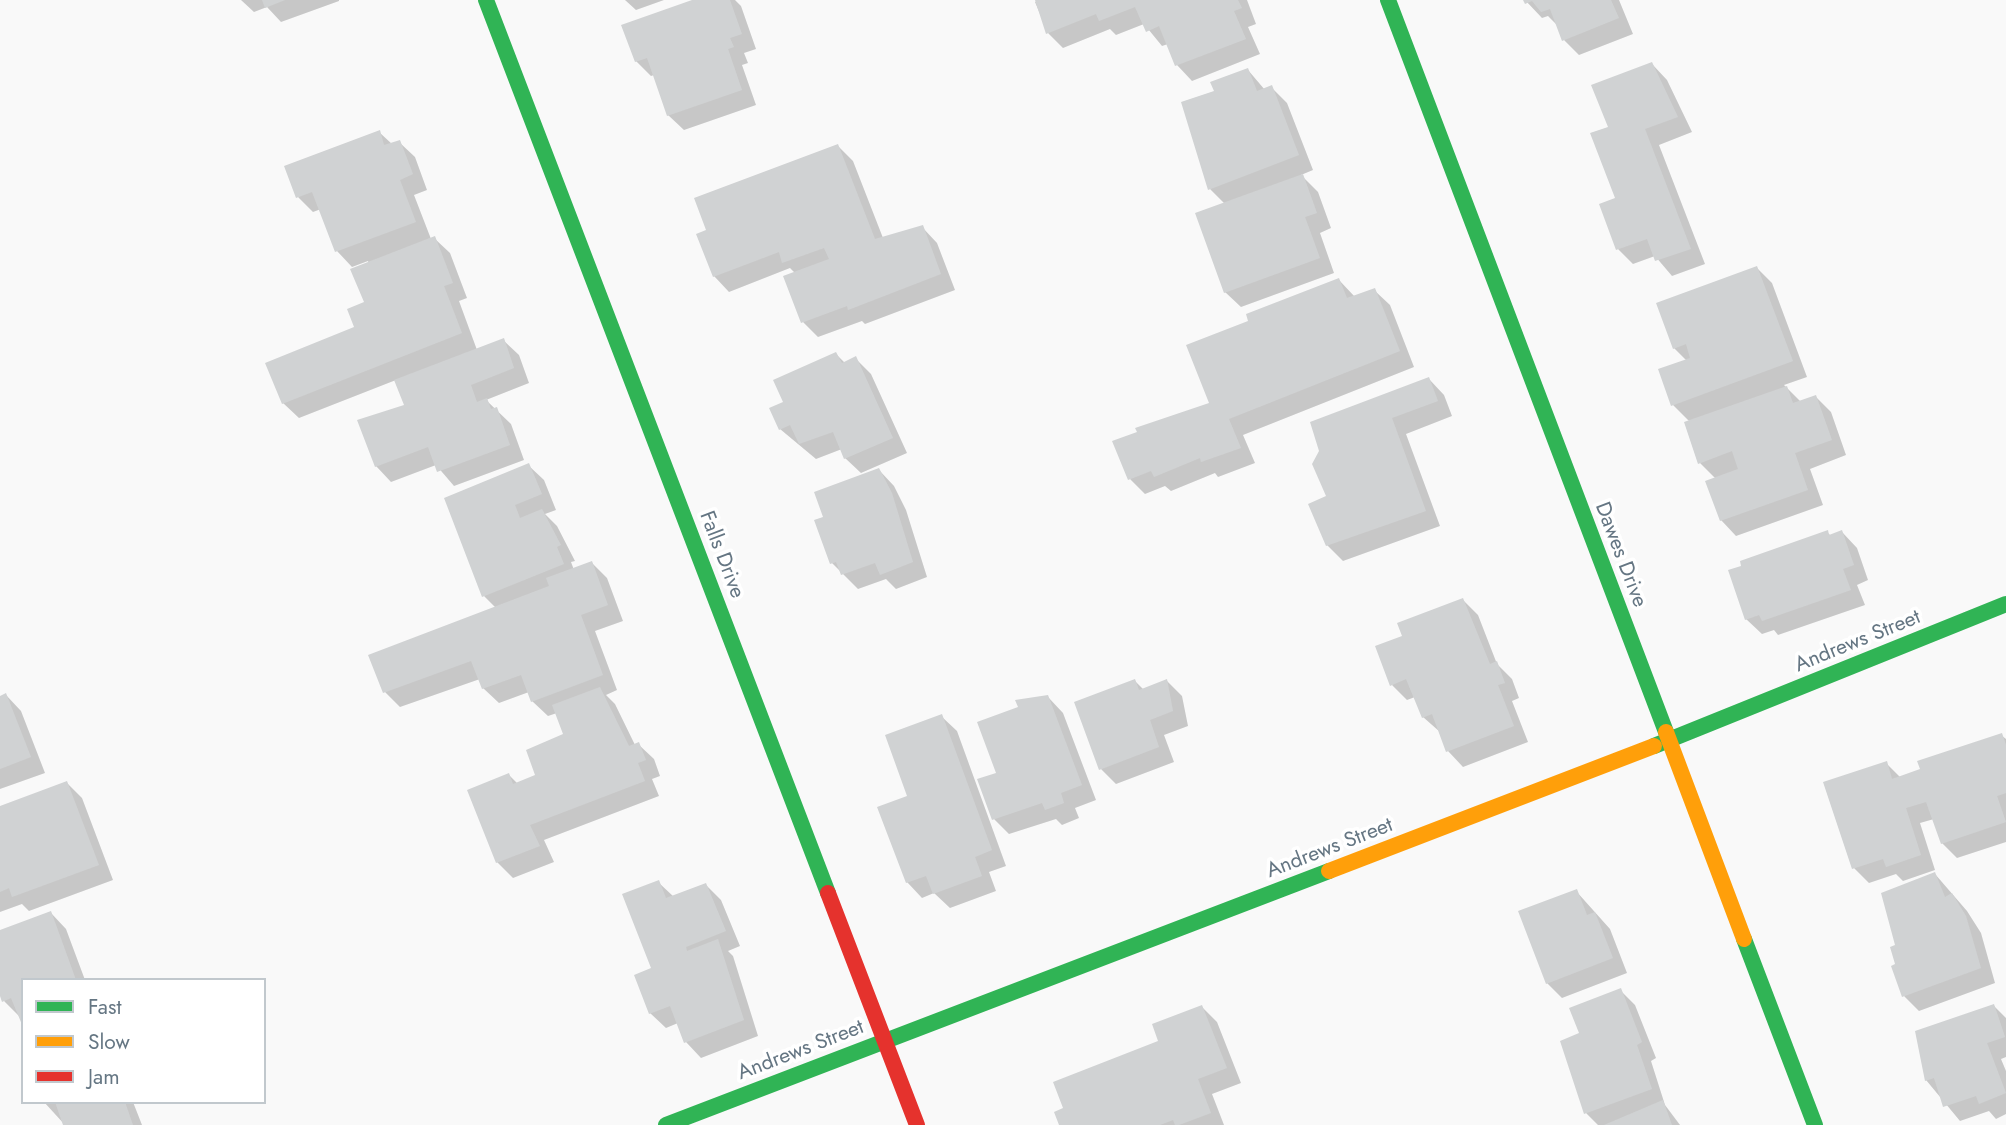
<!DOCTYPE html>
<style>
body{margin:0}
#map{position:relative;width:2006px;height:1125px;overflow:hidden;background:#f9f9f9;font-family:Jost,sans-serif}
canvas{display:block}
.legend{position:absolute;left:21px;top:978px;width:245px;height:126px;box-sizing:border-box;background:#fff;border:2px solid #c1c8cd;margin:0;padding:9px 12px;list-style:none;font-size:21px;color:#657683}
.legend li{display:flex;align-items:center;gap:14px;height:35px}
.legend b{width:35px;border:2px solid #c1c8cd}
</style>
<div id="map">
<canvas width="2006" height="1125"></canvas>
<ul class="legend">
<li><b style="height:9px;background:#30b455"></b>Fast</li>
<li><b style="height:9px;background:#ff9f0a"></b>Slow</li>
<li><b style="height:9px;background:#e5322d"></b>Jam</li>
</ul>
</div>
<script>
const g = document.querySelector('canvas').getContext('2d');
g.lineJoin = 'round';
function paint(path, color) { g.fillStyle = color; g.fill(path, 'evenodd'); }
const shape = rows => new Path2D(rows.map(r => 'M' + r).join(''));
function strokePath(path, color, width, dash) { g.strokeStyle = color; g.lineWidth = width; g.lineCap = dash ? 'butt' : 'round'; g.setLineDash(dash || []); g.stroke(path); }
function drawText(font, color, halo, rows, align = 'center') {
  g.font = font + ' Jost,sans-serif'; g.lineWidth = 7; g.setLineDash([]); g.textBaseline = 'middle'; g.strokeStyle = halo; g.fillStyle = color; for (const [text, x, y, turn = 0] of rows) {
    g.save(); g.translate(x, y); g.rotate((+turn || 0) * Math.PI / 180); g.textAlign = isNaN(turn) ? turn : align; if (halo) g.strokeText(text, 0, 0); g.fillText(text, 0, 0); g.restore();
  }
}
paint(shape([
 [241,0,339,0,339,1,281,22,267,7,254,12],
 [625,0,664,0,636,10],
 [698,0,735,0,741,6,756,49,744,53,748,63,742,65,756,105,684,130,668,115,654,75,651,76,636,61],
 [1039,0,1247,0,1256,24,1248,27,1260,54,1192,81,1177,65,1168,44,1162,46,1144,24,1116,35,1110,29,1063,48,1048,33,1035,2],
 [1525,0,1619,0,1633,34,1579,55,1564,40,1559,27,1548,16,1542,18],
 [1652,64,1667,80,1692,132,1659,145,1705,264,1672,276,1655,256,1633,264,1618,249,1617,199,1610,128],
 [1248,70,1265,90,1272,88,1287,103,1313,170,1301,175,1318,192,1331,228,1320,233,1334,273,1241,307,1225,292,1225,204,1210,189,1216,92],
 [379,132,392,144,399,142,415,157,427,190,414,195,431,239,434,238,450,253,467,298,459,301,477,350,503,340,519,355,529,383,486,400,511,424,524,460,454,486,436,465,391,482,376,466,406,406,396,380,299,418,283,403,357,328,366,302,369,264,368,261,352,267,337,251,321,209,313,212,298,197],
 [838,146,853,161,883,238,922,227,937,243,955,290,865,324,862,321,818,337,803,322,795,273,790,268,729,292,714,276],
 [1757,268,1772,283,1807,377,1784,385,1801,402,1816,397,1831,412,1846,455,1810,469,1823,505,1736,536,1721,520,1716,479,1700,463,1690,422,1673,405,1687,361,1674,348],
 [1339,280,1355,297,1374,290,1390,305,1414,367,1243,435,1255,463,1218,477,1215,473,1171,491,1165,486,1145,494,1130,479,1211,404,1250,322],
 [836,354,845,363,856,359,871,374,907,453,861,473,845,458,842,449,816,459,780,429,785,403],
 [1429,379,1444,395,1452,416,1406,434,1440,526,1343,561,1327,545,1328,497,1314,464],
 [528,465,544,480,556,510,545,514,557,526,575,561,571,562,574,570,592,563,607,578,623,621,595,631,617,690,606,695,615,704,635,745,638,744,654,759,660,776,652,779,659,796,544,840,554,862,513,878,497,862,509,775,518,784,537,776,565,735,557,713,548,716,532,701,529,692,499,703,483,688,480,679,400,707,385,692,496,608,484,596],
 [879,470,894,486,906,510,927,577,896,589,886,579,858,589,832,563,825,519],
 [1827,532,1831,536,1842,532,1857,548,1868,580,1857,585,1865,605,1778,635,1774,630,1762,634,1746,619,1743,567],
 [1463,600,1478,615,1497,664,1512,679,1519,698,1512,701,1528,742,1463,767,1448,751,1440,732,1423,717,1415,697,1407,700,1392,685,1404,637],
 [1135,681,1144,690,1167,681,1182,696,1188,726,1164,735,1174,762,1116,784,1101,769],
 [6,695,21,711,45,773,0,789,0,698],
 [1048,697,1063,713,1096,800,1075,808,1079,818,1062,825,1056,819,1009,834,994,819,998,774],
 [941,716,957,731,1006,866,989,872,996,891,950,908,934,893,922,898,907,882,909,797],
 [2001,735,2006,739,2006,842,1957,858,1942,843,1934,819,1920,823,1935,870,1903,881,1896,874,1869,883,1854,868,1886,763,1901,778],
 [67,783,82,798,113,880,29,911,22,904,0,912,0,807],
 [1935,874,1967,911,1981,933,1995,983,1919,1011,1904,996,1897,947],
 [658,882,674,897,706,885,721,900,740,946,728,951,733,956,758,1036,701,1058,686,1042,678,1023,666,1028,650,1013],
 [1576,891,1610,929,1627,973,1562,998,1547,983],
 [51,913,66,929,85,980,23,980,19,1016,4,1001,0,991,0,932],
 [1620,990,1635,1005,1656,1058,1651,1061,1665,1105,1680,1125,1598,1125,1586,1113,1562,1042,1581,1034],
 [1994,1006,2006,1018,2006,1057,2001,1059,2006,1071,2006,1114,1996,1119,1989,1111,1960,1121,1926,1080],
 [1202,1007,1217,1022,1241,1083,1212,1094,1224,1125,1061,1125],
 [44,1102,133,1102,142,1125,65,1125]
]), '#0003');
paint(shape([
 [262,0,285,0,265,8],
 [692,0,730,0,742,34,730,38,734,47,728,49,742,90,667,116,647,58,635,62,621,25],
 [1035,0,1238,0,1242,8,1234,11,1246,39,1175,66,1159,26,1146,32,1135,7,1099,21,1096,14,1046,34],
 [1523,0,1611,0,1619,18,1562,41,1550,9,1541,12,1532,1,1525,4],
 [1652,62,1678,117,1645,129,1691,249,1655,261,1647,239,1616,250,1599,204,1615,198,1590,133,1608,127,1591,85],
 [1248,68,1257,91,1272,85,1299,155,1208,190,1181,102,1214,91,1210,82],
 [380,130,384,145,400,140,413,174,400,180,416,222,335,252,312,192,296,198,284,166],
 [838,144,875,239,923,225,941,274,848,310,847,306,801,323,783,276,829,259,824,248,782,263,779,252,713,277,696,234,706,230,694,198],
 [1303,174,1317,213,1305,217,1320,258,1224,293,1195,213],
 [435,236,453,283,444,286,462,333,282,404,265,363,354,327,347,309,364,302,350,269],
 [1757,266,1793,361,1671,406,1658,369,1690,358,1686,344,1673,349,1656,303],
 [1339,278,1347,298,1375,288,1400,351,1229,419,1241,448,1201,462,1200,458,1154,477,1151,471,1128,480,1112,441,1137,432,1135,428,1209,403,1186,345,1248,321,1246,314],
 [504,338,514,368,471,385,477,402,487,398,491,409,497,407,510,445,437,472,428,447,375,467,357,420,404,405,394,380],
 [836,352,842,363,856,356,893,438,844,459,833,432,799,444,790,425,779,430,769,408,783,402,773,380],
 [1429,377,1438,401,1392,418,1426,511,1326,546,1308,504,1326,496,1312,464,1319,451,1310,422],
 [1787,386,1793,403,1816,395,1832,440,1795,453,1808,490,1720,521,1705,481,1738,469,1732,451,1698,464,1684,422],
 [529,463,542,494,515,505,520,518,542,509,561,545,557,547,564,564,482,597,444,498],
 [879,468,892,493,913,562,880,575,875,563,841,575,836,562,830,564,814,520,823,517,814,492],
 [1828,530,1829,535,1842,530,1854,565,1843,569,1851,590,1762,621,1759,615,1745,620,1728,570,1741,566,1740,561],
 [592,561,608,605,581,615,603,675,531,702,521,675,482,689,471,661,383,693,368,655,549,586,546,578],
 [1463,598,1490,664,1497,661,1505,683,1498,685,1514,726,1446,752,1432,714,1422,718,1406,679,1390,686,1375,646,1402,636,1397,623],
 [1135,679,1139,690,1167,679,1173,711,1150,720,1159,747,1099,770,1074,702],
 [600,687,629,746,639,742,646,760,638,763,645,781,530,825,540,846,496,863,467,790,509,773,513,784,535,775,526,750,563,734,552,705],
 [6,693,31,757,0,769,0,696],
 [1048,695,1082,785,1061,793,1064,803,1045,810,1042,803,992,820,977,779,996,773,977,722,1018,707,1015,700],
 [942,714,992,850,975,857,982,876,933,894,926,876,906,883,877,807,907,796,885,735],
 [2002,733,2006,745,2006,793,1997,796,2006,822,1941,844,1926,802,1906,808,1921,855,1886,867,1883,859,1852,869,1823,782,1887,761,1892,779,1920,769,1917,761],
 [67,781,99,865,12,897,9,888,0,892,0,806],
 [1935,872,1945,897,1952,893,1966,916,1981,968,1902,997,1891,966,1895,964,1890,947,1895,945,1881,893],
 [659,880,666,898,706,883,726,931,686,947,687,951,718,939,744,1020,684,1043,670,1006,649,1014,634,975,651,968,622,894],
 [1577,889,1587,915,1595,912,1613,958,1546,984,1518,911],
 [51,911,76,980,23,980,23,1027,11,998,2,1002,0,996,0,930],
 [1621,988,1642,1042,1637,1045,1652,1089,1584,1114,1560,1041,1579,1033,1569,1008],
 [1994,1004,2005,1037,1987,1043,2006,1093,1979,1104,1976,1096,1943,1107,1934,1078,1925,1081,1915,1031],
 [1202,1005,1227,1068,1198,1079,1211,1113,1179,1125,1175,1125,1173,1120,1160,1125,1059,1125,1054,1112,1063,1108,1053,1082,1158,1041,1152,1024],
 [1663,1100,1672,1125,1604,1125],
 [55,1102,125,1102,133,1125,63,1125]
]), '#d0d2d3');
strokePath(shape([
 [486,0,828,893],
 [1388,0,1666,732],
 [1654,746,2006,604],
 [1744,939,1815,1125],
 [666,1125,1329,871]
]), '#30b455', 16);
strokePath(shape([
 [1666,732,1744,939],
 [1329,871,1654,746]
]), '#ff9f0a', 16);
strokePath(shape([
 [828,893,917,1125]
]), '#e5322d', 16);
drawText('21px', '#657683', '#fff', [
 ["Falls Drive",721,555,69],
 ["Dawes Drive",1620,555,69],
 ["Andrews Street",1858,642,-22],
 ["Andrews Street",1330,849,-21],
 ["Andrews Street",801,1051,-21]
]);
</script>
